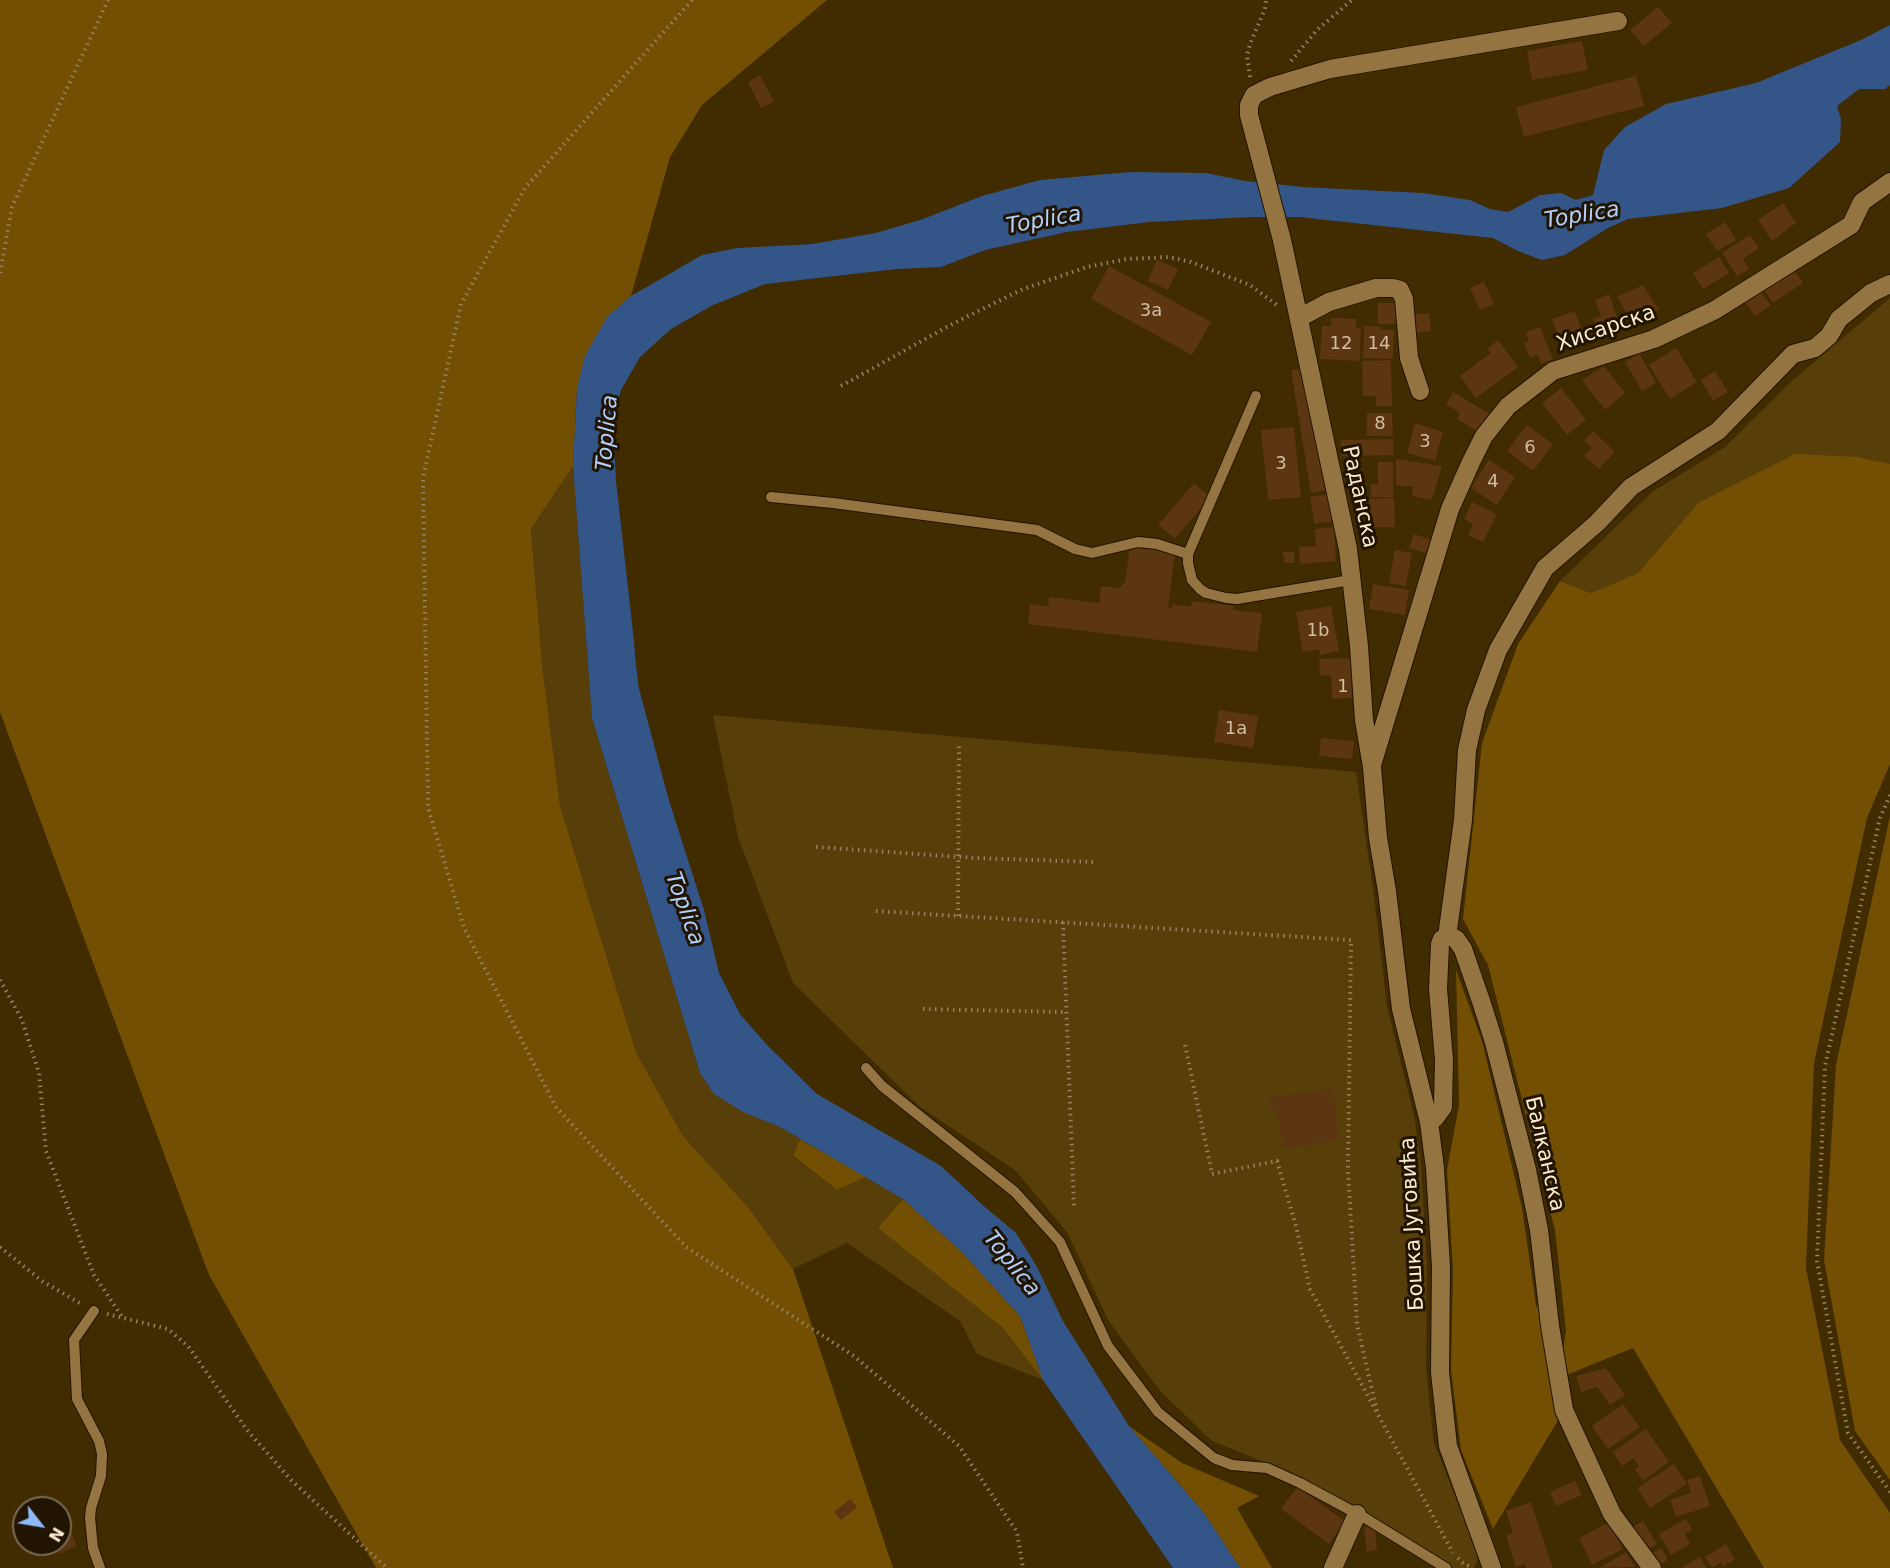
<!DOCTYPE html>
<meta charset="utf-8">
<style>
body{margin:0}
#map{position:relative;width:1890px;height:1568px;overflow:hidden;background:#412b00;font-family:"DejaVu Sans",sans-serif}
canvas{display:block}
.north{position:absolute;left:12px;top:1496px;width:60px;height:60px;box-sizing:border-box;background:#211502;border:2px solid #796b54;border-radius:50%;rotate:121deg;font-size:16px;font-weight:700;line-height:24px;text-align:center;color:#fcebd0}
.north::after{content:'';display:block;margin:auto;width:21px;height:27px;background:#8db9fc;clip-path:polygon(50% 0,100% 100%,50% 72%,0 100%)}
</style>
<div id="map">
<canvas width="1890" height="1568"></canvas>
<div class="north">N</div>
</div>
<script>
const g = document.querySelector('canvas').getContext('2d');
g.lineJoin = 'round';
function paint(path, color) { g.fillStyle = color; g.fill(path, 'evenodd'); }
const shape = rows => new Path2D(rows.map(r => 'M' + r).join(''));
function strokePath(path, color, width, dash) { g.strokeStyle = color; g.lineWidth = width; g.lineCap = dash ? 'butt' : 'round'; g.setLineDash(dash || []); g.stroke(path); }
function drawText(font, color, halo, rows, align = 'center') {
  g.font = font + ' "DejaVu Sans",sans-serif'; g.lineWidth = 6; g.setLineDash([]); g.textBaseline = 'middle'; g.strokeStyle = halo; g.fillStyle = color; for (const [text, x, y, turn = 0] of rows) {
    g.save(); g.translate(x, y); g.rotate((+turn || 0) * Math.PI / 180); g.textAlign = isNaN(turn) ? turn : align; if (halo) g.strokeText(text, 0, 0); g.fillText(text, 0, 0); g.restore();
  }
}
paint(shape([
 [1890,298,1890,464,1859,457,1698,503,1638,573,1591,593,1560,581,1652,492,1725,447,1792,381],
 [573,466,592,718,700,1073,715,1094,743,1112,780,1127,800,1139,793,1157,837,1190,866,1177,903,1199,878,1228,1003,1328,1043,1380,977,1354,960,1321,847,1243,793,1269,748,1207,683,1136,636,1052,560,806,542,664,531,529],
 [713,715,1356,772,1373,888,1387,1006,1415,1120,1421,1165,1427,1264,1426,1369,1434,1443,1479,1556,1474,1568,1450,1568,1376,1518,1286,1471,1212,1441,1160,1391,1108,1320,1067,1232,1015,1170,920,1107,793,983,738,837]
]), '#583e08');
paint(shape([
 [0,0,827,0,702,105,670,157,631,296,607,317,577,388,573,466,531,529,542,664,560,806,636,1052,683,1136,748,1207,793,1269,893,1568,376,1568,209,1275,0,712],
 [1795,454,1859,457,1890,464,1890,764,1867,818,1814,1063,1806,1268,1840,1440,1890,1513,1890,1568,1764,1568,1633,1348,1559,1378,1560,1417,1493,1529,1461,1450,1451,1370,1453,1269,1447,1170,1459,1105,1456,970,1482,1041,1522,1208,1536,1305,1550,1326,1559,1376,1566,1331,1555,1230,1488,965,1463,919,1482,743,1518,644,1560,581,1591,593,1638,573,1698,503],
 [1890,816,1890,1480,1855,1431,1824,1260,1836,1065],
 [800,1139,866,1177,837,1190,793,1156],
 [903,1199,961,1251,1020,1316,1043,1380,1003,1328,878,1228],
 [1129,1426,1182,1463,1259,1496,1237,1508,1272,1568,1240,1568,1204,1513]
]), '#724f03');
paint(shape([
 [1890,25,1890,85,1885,89,1859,89,1837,106,1841,119,1840,142,1789,188,1722,208,1628,219,1608,228,1565,255,1542,260,1518,251,1493,238,1299,217,1250,217,1149,222,1067,232,985,250,941,267,897,269,765,284,711,306,671,329,640,357,621,390,613,423,616,481,634,641,639,707,704,910,719,973,740,1014,768,1046,817,1094,941,1166,986,1208,1016,1233,1036,1265,1063,1321,1129,1426,1204,1513,1240,1568,1173,1568,1043,1380,1020,1316,961,1251,903,1199,780,1127,743,1112,714,1094,700,1073,592,718,573,466,577,388,585,356,607,317,631,296,702,255,737,248,812,244,876,233,923,219,982,196,1040,180,1130,172,1206,173,1245,181,1303,187,1423,193,1470,200,1490,209,1508,212,1540,195,1561,193,1576,200,1593,195,1604,150,1625,127,1666,104,1756,83,1861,40],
 [629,711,667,823,671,848,663,841,645,806,632,772,622,714]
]), '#345588');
strokePath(shape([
 [619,666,622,691,673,882]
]), '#345588', 34);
paint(shape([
 [1658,7,1672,23,1644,46,1630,30],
 [1582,41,1588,70,1532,80,1527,51],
 [760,75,774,102,761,108,748,82],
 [1636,76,1644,106,1524,137,1516,107],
 [1783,203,1796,223,1772,241,1758,220],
 [1725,222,1736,240,1717,251,1706,234],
 [1750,235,1759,248,1743,259,1749,269,1737,276,1722,253],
 [1719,257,1729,273,1703,289,1693,273],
 [1157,260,1178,269,1168,290,1148,281],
 [1109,266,1211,322,1192,355,1091,299],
 [1794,270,1803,283,1773,303,1764,290],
 [1484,282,1494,304,1480,310,1470,288],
 [1643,285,1659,310,1632,322,1617,297],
 [1760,291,1771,305,1755,316,1745,302],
 [1609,294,1620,326,1599,334,1593,319,1601,316,1595,300],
 [1378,303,1396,303,1396,324,1378,324],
 [1575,311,1586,343,1573,348,1568,335,1559,339,1552,319],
 [1429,313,1431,331,1415,333,1412,315],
 [1331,318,1356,319,1356,328,1361,328,1360,361,1320,359,1322,326,1331,326],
 [1364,326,1381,327,1381,330,1394,330,1393,359,1363,358],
 [1540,327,1553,359,1541,364,1538,355,1530,358,1524,343,1529,341,1526,332],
 [1498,340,1518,367,1476,398,1460,376,1491,353,1487,349],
 [1676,348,1697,382,1670,399,1649,365],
 [1639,353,1656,383,1642,391,1625,362],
 [1391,360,1392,406,1376,406,1376,396,1363,396,1362,361],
 [1604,366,1625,393,1605,410,1582,380],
 [1308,368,1328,490,1311,493,1291,370],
 [1715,371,1728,392,1713,401,1701,380],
 [1561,388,1586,420,1567,435,1542,403],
 [1453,392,1490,414,1479,432,1457,419,1460,413,1446,404],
 [1367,413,1392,413,1393,436,1367,436],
 [1415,423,1443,432,1435,461,1407,453],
 [1527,425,1553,444,1533,471,1507,451],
 [1294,427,1301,497,1268,500,1261,430],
 [1593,431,1615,452,1599,469,1584,456,1592,448,1584,441],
 [1393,439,1393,455,1341,456,1341,440],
 [1396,459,1442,466,1432,500,1412,496,1413,487,1396,485],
 [1489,460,1515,477,1497,505,1471,488],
 [1378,462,1393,462,1393,497,1371,497,1371,484,1378,484],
 [1194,483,1210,497,1175,539,1158,525],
 [1331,494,1335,521,1314,524,1310,497],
 [1394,498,1395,527,1373,527,1373,517,1356,517,1356,499],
 [1472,502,1497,514,1483,542,1468,535,1473,524,1464,519],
 [1334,527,1336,561,1300,564,1299,547,1316,546,1315,529],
 [1414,534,1432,540,1428,554,1409,548],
 [1130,546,1175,553,1168,608,1172,609,1173,604,1191,607,1192,601,1234,606,1233,610,1262,613,1257,652,1028,624,1030,604,1048,607,1049,597,1099,603,1101,586,1119,588,1125,582],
 [1395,550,1412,553,1406,586,1389,583],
 [1282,552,1294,552,1294,563,1285,563],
 [1373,584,1409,590,1405,615,1369,609],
 [1331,606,1339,651,1320,655,1319,649,1303,652,1296,612],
 [1353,658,1355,698,1332,699,1331,675,1320,676,1319,659],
 [1219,710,1258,716,1253,748,1214,742],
 [1321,738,1354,741,1352,759,1319,756],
 [1334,1088,1339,1139,1283,1149,1276,1109,1270,1109,1269,1097],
 [1606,1368,1625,1395,1610,1405,1597,1387,1581,1392,1576,1376],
 [1623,1404,1640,1427,1608,1449,1592,1426],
 [1646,1429,1669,1462,1643,1481,1635,1469,1639,1466,1633,1458,1622,1466,1613,1452],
 [1674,1464,1687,1484,1650,1508,1637,1488],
 [1700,1476,1710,1506,1676,1517,1670,1500,1691,1493,1687,1480],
 [1575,1481,1582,1495,1556,1506,1550,1492],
 [1297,1487,1345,1521,1329,1544,1281,1509],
 [850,1499,857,1507,841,1520,834,1512],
 [1531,1502,1553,1568,1526,1568,1525,1564,1516,1567,1506,1535,1513,1533,1506,1511],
 [65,1518,77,1546,59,1554,55,1544,60,1544,60,1520],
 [1686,1519,1692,1530,1685,1534,1690,1544,1671,1555,1659,1534],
 [1643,1521,1657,1544,1648,1550,1633,1527],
 [1609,1522,1623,1549,1592,1565,1579,1538],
 [1375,1525,1377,1550,1367,1552,1364,1527],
 [1726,1544,1735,1559,1723,1567,1721,1562,1712,1568,1705,1557],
 [1662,1548,1668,1560,1655,1567,1649,1555],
 [1626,1552,1635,1567,1599,1568],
 [1700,1557,1707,1568,1681,1568]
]), '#5c3511');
const lane = shape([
 [1256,396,1188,554,1188,563,1192,580,1200,589,1206,593,1226,598,1237,599,1351,580],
 [771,497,833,503,1037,530,1075,549,1092,553,1138,542,1157,544,1188,554],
 [866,1068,882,1086,1015,1192,1060,1242,1108,1346,1158,1412,1214,1458,1232,1465,1267,1468,1300,1483,1365,1518,1446,1568],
 [94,1311,74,1340,77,1399,99,1441,102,1454,101,1476,91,1508,90,1518,93,1548,100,1568]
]);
const street = shape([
 [1299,318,1329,302,1376,288,1393,288,1400,290,1404,299,1409,358,1420,391],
 [1372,765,1450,509,1471,462,1484,436,1508,406,1553,371,1654,339,1715,310,1851,225,1862,202,1890,182],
 [1447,937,1463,820,1467,750,1476,710,1498,650,1545,568,1597,523,1631,487,1718,431,1793,354,1815,348,1829,336,1839,319,1871,293,1890,284],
 [1429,1122,1435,1118,1443,1107,1444,1060,1438,989,1440,944,1442,939,1447,937,1452,937,1456,939,1463,949,1481,1001,1494,1042,1527,1170,1539,1230,1550,1326,1564,1410,1612,1514,1652,1568],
 [1333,1568,1357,1514],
 [1492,1568,1448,1446,1440,1372,1441,1267,1435,1168,1429,1122,1401,1009,1387,891,1378,838,1372,767,1364,720,1359,646,1348,549,1282,240,1249,115,1249,105,1254,95,1270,87,1330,69,1618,21]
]);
strokePath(lane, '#231400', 12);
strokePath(street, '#231400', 20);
strokePath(shape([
 [692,0,525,188,461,304,423,478,428,807,464,928,556,1107,686,1247,854,1356,959,1446,1017,1532,1023,1568],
 [1291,61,1317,30,1352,0],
 [1250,77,1247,55,1250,44,1265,9,1266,0],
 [0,273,12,207,108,0],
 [841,386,954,323,1023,289,1087,267,1127,259,1169,257,1191,262,1250,285,1277,305],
 [1890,795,1880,818,1825,1066,1817,1261,1848,1433,1890,1492],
 [816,847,975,858,1094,862],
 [876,911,1351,940,1348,1170,1357,1324,1377,1412],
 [958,916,959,743],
 [1063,922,1074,1207],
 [0,980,22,1020,39,1073,46,1151,94,1275,123,1318],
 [923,1009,1066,1012],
 [1185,1045,1212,1174,1277,1161,1296,1226,1310,1289,1453,1553],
 [0,1247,42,1281,83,1305],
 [107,1314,168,1329,188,1346,247,1430,291,1480,387,1568],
 [1458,1558,1464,1564,1472,1567]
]), '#97835f', 4, [1.5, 4.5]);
strokePath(lane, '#947541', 10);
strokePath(street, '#947541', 18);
drawText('18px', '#d4bea0', null, [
 ["3a",1151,311],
 ["12",1341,344],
 ["14",1379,344],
 ["8",1380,424],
 ["3",1425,442],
 ["6",1530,448],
 ["3",1281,464],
 ["4",1493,482],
 ["1b",1318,631],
 ["1",1343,687],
 ["1a",1236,729]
]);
drawText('21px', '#fcebd0', '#211502', [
 ["Хисарска",1606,329,-19],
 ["Раданска",1359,497,78],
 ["Балканска",1544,1154,77],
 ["Бошка Југовића",1413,1224,-93]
]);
drawText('italic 22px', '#b1d0ff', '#211502', [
 ["Toplica",1582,216,-9],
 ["Toplica",1044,221,-10],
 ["Toplica",608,433,-85],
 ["Toplica",684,909,70],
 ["Toplica",1011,1264,51]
]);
</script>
